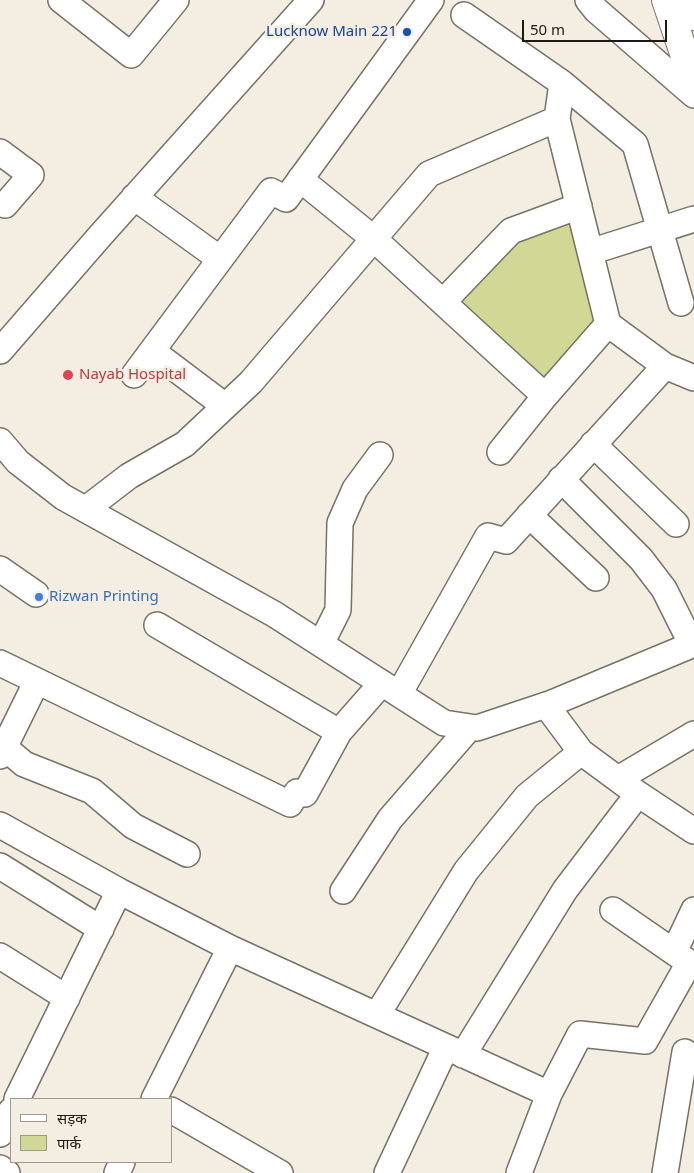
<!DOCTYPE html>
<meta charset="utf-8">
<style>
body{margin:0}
#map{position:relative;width:694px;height:1173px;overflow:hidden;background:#f3eee1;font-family:"Noto Sans","Noto Sans Devanagari",sans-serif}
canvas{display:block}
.legend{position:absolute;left:10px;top:1098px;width:162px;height:65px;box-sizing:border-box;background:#f3eee1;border:1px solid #9d998f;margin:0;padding:6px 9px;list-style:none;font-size:15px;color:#1c1a15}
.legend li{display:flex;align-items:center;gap:10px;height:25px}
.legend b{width:25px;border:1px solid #9d998f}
.scale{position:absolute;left:522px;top:20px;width:145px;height:22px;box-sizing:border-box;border:2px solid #1c1a15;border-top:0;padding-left:6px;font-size:15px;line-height:18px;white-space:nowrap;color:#1c1a15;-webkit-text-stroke:4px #f3eee1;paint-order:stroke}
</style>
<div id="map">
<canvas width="694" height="1173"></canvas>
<ul class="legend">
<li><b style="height:6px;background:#fff"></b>सड़क</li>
<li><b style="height:14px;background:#d1d794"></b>पार्क</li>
</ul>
<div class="scale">50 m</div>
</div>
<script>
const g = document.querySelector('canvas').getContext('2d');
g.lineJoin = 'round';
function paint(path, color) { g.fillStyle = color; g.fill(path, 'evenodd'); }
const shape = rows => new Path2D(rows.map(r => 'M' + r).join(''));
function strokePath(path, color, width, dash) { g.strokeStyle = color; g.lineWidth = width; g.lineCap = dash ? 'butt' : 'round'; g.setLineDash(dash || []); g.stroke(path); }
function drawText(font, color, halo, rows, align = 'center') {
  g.font = font + ' "Noto Sans",sans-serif'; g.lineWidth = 5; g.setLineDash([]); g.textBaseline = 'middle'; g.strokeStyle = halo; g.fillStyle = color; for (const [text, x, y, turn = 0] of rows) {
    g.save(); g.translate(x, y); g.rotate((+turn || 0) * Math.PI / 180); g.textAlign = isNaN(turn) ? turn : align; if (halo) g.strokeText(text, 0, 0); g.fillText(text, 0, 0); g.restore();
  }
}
paint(shape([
 [568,214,595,326,541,386,453,302,517,235]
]), '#d1d794');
const minor = shape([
 [61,0,131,55,176,0],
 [588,0,596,10,694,95],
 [464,15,562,83,557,119,608,324,545,396,500,452],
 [562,83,635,144,681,303],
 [0,152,31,175,5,205],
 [300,179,374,239,545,396],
 [134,197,220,259],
 [590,252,694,219],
 [443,302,511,231,579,206],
 [608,324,665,366,694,378],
 [0,351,100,236,311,0],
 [152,351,225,406],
 [134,375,271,191,286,199,431,0],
 [0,441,18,462,63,497,274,614,444,723,477,728,552,703,694,644],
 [593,444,676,524],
 [561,479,641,559,664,589,692,645],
 [86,509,129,476,185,444,251,382,429,174,557,119],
 [529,515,596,578],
 [0,569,36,594],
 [157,625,339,732],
 [321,644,338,610,340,523,355,489,380,455],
 [0,663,290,804,297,792,305,794,339,732,382,683],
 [399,694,488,536,506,541,665,366],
 [546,705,581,752,638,794,694,831],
 [4,747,24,764,92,791,133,826,187,854],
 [0,756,37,681],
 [618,779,694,734],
 [0,825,119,891,230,948,549,1094],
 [0,866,101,929],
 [343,891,390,819,470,727],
 [613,910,694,966],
 [674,952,694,910],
 [0,956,67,998],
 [377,1015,466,871,527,796,581,752],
 [463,1055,565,890,638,794],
 [17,1099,119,891],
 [154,1099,230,948],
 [171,1110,280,1173],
 [0,1134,11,1111],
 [0,1168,7,1173],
 [117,1173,122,1162],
 [387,1173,446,1047],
 [519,1173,549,1094,580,1034,645,1041,689,963],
 [665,1173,685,1052]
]);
const major = shape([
 [666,0,694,83],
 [689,0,694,16]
]);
strokePath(minor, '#777266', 28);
strokePath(major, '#777266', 30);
strokePath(minor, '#fff', 25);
strokePath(major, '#fff', 28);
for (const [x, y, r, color] of [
 [407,32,5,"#1a4fb4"],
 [68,375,6,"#e0444e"],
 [39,597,5,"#3f7fe0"]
]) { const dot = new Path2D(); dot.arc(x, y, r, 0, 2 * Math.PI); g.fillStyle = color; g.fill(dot); strokePath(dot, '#f3eee1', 2); }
drawText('15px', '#164399', '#f3eee1', [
 ["Lucknow Main 221",397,32]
], 'right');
drawText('15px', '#be3a42', '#f3eee1', [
 ["Nayab Hospital",79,375]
], 'left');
drawText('15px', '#366cbe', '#f3eee1', [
 ["Rizwan Printing",49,597]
], 'left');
</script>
